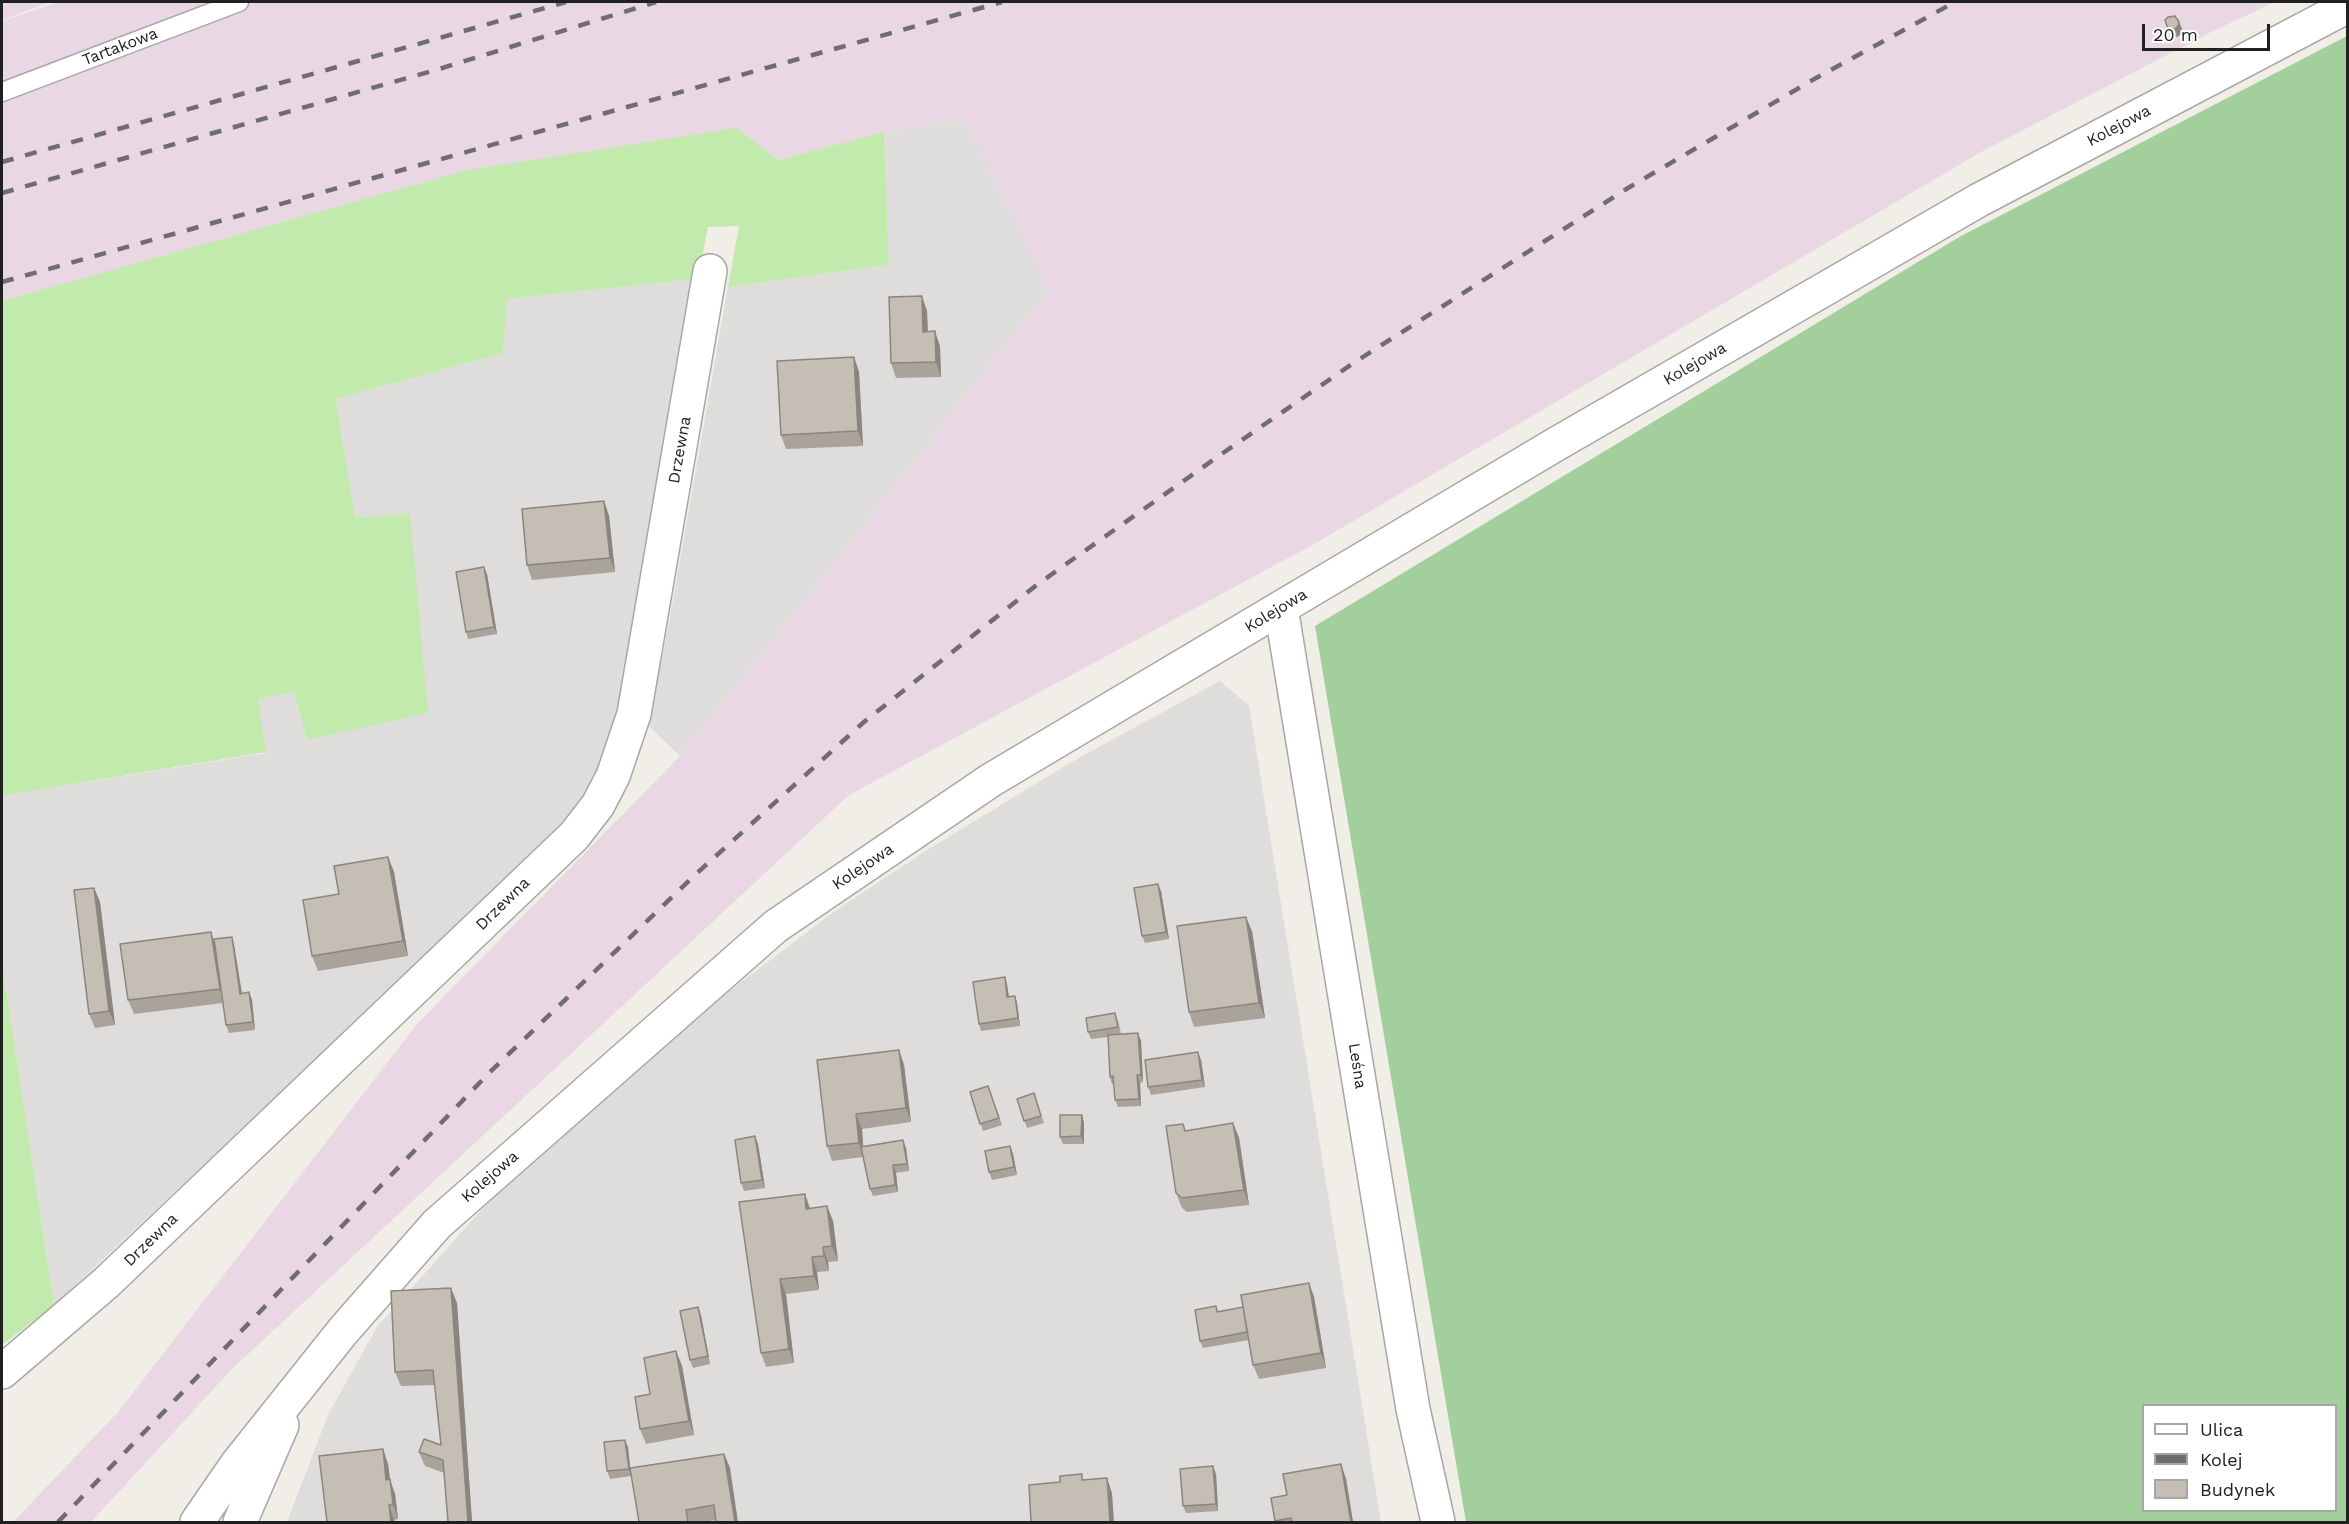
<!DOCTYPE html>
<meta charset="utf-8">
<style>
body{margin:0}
#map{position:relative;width:2349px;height:1524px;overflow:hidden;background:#f0eee6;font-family:"Work Sans",sans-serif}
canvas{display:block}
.frame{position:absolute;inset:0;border:3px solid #202020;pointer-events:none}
.legend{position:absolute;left:2142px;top:1404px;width:195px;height:108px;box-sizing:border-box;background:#fff;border:2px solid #a6a6a6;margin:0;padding:8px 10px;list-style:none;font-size:18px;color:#202020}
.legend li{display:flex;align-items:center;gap:12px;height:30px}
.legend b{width:30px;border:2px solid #a6a6a6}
.scale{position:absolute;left:2142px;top:24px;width:128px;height:27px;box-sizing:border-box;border:3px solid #202020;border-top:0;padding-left:8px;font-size:18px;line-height:21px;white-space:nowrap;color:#202020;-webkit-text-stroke:4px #fff;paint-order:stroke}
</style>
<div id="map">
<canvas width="2349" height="1524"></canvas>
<div class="frame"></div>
<ul class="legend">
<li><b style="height:8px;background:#fff"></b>Ulica</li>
<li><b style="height:8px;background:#6e6e6e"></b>Kolej</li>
<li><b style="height:16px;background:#c5beb5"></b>Budynek</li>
</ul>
<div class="scale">20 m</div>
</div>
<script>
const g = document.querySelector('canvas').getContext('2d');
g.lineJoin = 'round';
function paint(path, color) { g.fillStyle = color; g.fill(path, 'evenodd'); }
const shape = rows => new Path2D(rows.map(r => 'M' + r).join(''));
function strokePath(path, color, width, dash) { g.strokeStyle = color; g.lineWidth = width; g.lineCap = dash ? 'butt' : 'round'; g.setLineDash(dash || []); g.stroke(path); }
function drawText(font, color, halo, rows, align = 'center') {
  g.font = font + ' "Work Sans",sans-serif'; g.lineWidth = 4.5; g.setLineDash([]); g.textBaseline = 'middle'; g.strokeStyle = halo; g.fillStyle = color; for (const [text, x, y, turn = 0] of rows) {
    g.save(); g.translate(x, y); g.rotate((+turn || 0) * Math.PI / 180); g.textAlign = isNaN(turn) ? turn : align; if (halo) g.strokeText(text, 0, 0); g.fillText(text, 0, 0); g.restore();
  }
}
paint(shape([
 [965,119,1049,290,811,594,680,756,648,725,669,623,728,287,889,265,884,132],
 [698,279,630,687,590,791,565,826,54,1305,2,962,2,796,266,753,257,699,294,692,307,740,410,514,355,517,336,399,503,353,507,299],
 [1220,681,1249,706,1381,1522,287,1522,328,1415,377,1327,491,1199,678,1030,835,911,927,850,1075,760]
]), '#dedddc');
paint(shape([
 [2,2,51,2,2,20],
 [58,2,2275,2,2211,32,1981,152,1316,543,849,795,232,1369,91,1522,13,1522,119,1411,417,1024,680,756,811,594,1049,290,965,119,884,132,2,368,2,21]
]), '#e9d8e3');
paint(shape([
 [737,128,778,160,884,132,889,265,728,287,739,226,708,227,698,279,507,299,503,353,336,399,355,517,410,514,428,713,307,740,294,692,258,699,266,752,2,796,2,301,468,170],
 [2,962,54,1305,2,1345]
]), '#c1eaac');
paint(shape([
 [2347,36,2347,1522,1466,1522,1315,626,1961,236],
 [2144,1406,2336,1406,2336,1510,2144,1510]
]), '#a2cf9b');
const service = shape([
 [2,92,239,2]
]);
const minor = shape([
 [1281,608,1413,1409,1438,1522],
 [2,1372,106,1283,574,836,598,805,613,776,634,714,710,271]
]);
const tertiary = shape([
 [197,1522,237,1464,343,1331,437,1224,776,926,991,780,1558,443,1979,200,2348,6],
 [240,1522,282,1425]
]);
strokePath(service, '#a7a7a7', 21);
strokePath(minor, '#a7a7a7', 36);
strokePath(tertiary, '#a7a7a7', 36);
strokePath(service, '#fff', 18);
strokePath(minor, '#fff', 33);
strokePath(tertiary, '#fff', 33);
strokePath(shape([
 [2,162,566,2],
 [2,193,439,69,656,2],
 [2,282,1002,2],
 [58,1522,490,1072,696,874,864,722,1038,584,1223,453,1355,362,1628,188,1816,78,1955,2]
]), '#6e6e6e', 4.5, [12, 12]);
paint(shape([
 [2165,20,2179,22,2182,29,2181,34,2177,37,2171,36],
 [927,311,928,332,940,346,941,377,896,378,891,363],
 [854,357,859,372,863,446,786,449,781,435],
 [604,501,609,516,615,572,532,580,527,565],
 [487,574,497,634,468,639,466,632],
 [388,857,394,872,408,956,318,971,312,956,339,894],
 [94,888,100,902,115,1025,95,1028,89,1014],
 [1161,891,1169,939,1145,943,1142,936],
 [1252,931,1265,1018,1194,1027,1189,1012],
 [214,939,234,945,242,993,249,992,252,1000,255,1030,229,1033,226,1025,223,1003,134,1014,128,1000],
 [1007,984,1009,997,1015,996,1017,1003,1020,1026,981,1031,979,1024],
 [1118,1020,1121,1034,1138,1033,1141,1041,1143,1082,1140,1083,1141,1106,1118,1107,1115,1100,1114,1084,1112,1084,1110,1077,1108,1037,1091,1039,1088,1032],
 [899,1050,904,1065,911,1122,862,1129,863,1146,903,1140,906,1148,909,1171,896,1173,898,1192,873,1196,870,1189,863,1157,832,1161,827,1146],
 [1201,1060,1205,1087,1151,1095,1148,1087],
 [988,1086,1002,1125,983,1131,970,1092],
 [1034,1093,1044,1123,1027,1128,1017,1099],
 [1082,1115,1084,1123,1084,1144,1063,1144,1060,1137],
 [1233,1123,1239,1138,1249,1205,1187,1212,1182,1208,1176,1193,1186,1131],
 [758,1144,765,1188,744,1191,741,1183],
 [1010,1146,1013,1154,1017,1175,992,1180,989,1172],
 [805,1194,810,1209,827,1206,833,1221,838,1261,828,1262,829,1271,817,1272,819,1290,786,1294,794,1363,766,1367,761,1353,739,1202],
 [1309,1283,1314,1297,1326,1368,1259,1379,1253,1365,1249,1340,1203,1348,1200,1341,1216,1306,1218,1312,1243,1307],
 [457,1303,472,1522,448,1522,444,1473,425,1466,419,1452,441,1445,435,1385,401,1386,395,1372],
 [701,1315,710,1364,693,1368,690,1360],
 [676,1351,682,1366,694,1435,646,1444,640,1429,650,1394],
 [628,1447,630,1468,724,1454,730,1468,716,1520,702,1522,639,1522,631,1476,610,1479,607,1471],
 [383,1449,388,1464,390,1480,395,1494,398,1519,394,1520,395,1522,327,1522],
 [1341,1464,1346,1479,1353,1522,1276,1522,1275,1521,1287,1495],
 [1216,1474,1218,1511,1186,1513,1183,1506]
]), '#a9a39c');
paint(shape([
 [2179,22,2182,29,2181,34,2177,37,2175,29],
 [922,296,927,311,928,347,923,332],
 [935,331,940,346,941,377,936,362],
 [854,357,859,372,863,446,858,431],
 [604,501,609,516,615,572,610,558],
 [484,567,487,574,497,634,494,627],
 [388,857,394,872,408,956,403,941],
 [1158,884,1161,891,1169,939,1166,932],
 [94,888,100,902,115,1025,109,1011],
 [1246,917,1252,931,1265,1018,1259,1003],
 [211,932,216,947,225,1003,220,989],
 [232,937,234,945,243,1001,240,994],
 [1005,977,1007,984,1010,1005,1007,997],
 [249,992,252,1000,255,1030,253,1022],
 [1015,996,1017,1003,1020,1026,1018,1018],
 [1138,1033,1141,1041,1143,1082,1141,1075],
 [899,1050,904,1065,911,1122,906,1108],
 [1198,1052,1201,1060,1205,1087,1202,1080],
 [1137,1075,1140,1083,1141,1106,1139,1099],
 [856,1114,862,1129,864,1157,859,1143],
 [1082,1115,1084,1123,1084,1144,1081,1136],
 [1233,1123,1239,1138,1249,1205,1244,1190],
 [755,1136,758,1144,765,1188,762,1180],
 [903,1140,906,1148,909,1171,907,1164],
 [1010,1146,1013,1154,1017,1175,1014,1167],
 [893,1165,896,1173,898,1192,895,1185],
 [805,1194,810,1209,806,1209],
 [827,1206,833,1221,838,1261,832,1246],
 [823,1247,828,1262,829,1271,824,1256],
 [812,1257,817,1272,819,1290,814,1276],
 [780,1279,786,1294,794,1363,789,1349],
 [1309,1283,1314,1297,1326,1368,1321,1353],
 [451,1288,457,1303,472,1522,468,1522],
 [698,1307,701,1315,710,1364,708,1356],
 [676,1351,682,1366,694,1435,689,1421],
 [625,1440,628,1447,631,1476,629,1469],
 [383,1449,388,1464,390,1480,395,1494,398,1519,393,1504,386,1480],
 [724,1454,730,1468,738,1522,735,1522],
 [1341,1464,1346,1479,1353,1522,1351,1522],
 [1213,1466,1216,1474,1218,1511,1216,1504],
 [1107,1478,1112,1493,1114,1522,1110,1522],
 [389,1505,394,1520,395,1522,391,1522]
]), '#8a857f');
const building = shape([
 [2175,16,2179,22,2178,26,2175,29,2168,29,2165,20,2168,17,2175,16],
 [922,296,923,332,935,331,936,362,891,363,889,297,922,296],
 [854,357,858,431,781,435,777,361,854,357],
 [604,501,610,558,527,565,522,509,604,501],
 [484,567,494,627,466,632,456,572,484,567],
 [388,857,403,941,312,956,303,900,339,894,334,866,388,857],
 [1158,884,1166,932,1142,936,1134,888,1158,884],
 [94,888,109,1011,89,1014,74,890,94,888],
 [1246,917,1259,1003,1189,1012,1177,926,1246,917],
 [211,932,220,989,128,1000,120,944,211,932],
 [232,937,240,994,249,992,253,1022,226,1025,214,939,232,937],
 [1005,977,1007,997,1015,996,1018,1018,979,1024,973,982,1005,977],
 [1115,1013,1118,1027,1088,1032,1086,1018,1115,1013],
 [1138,1033,1141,1075,1137,1075,1139,1099,1115,1100,1113,1076,1110,1077,1108,1035,1138,1033],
 [899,1050,906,1108,856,1114,859,1143,827,1146,817,1060,899,1050],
 [1198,1052,1202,1080,1148,1087,1145,1060,1198,1052],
 [988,1086,999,1118,980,1124,970,1092,988,1086],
 [1034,1093,1041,1116,1024,1121,1017,1099,1034,1093],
 [1060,1115,1082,1115,1081,1136,1060,1137,1060,1115],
 [1233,1123,1244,1190,1182,1198,1176,1193,1166,1126,1183,1124,1185,1131,1233,1123],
 [755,1136,762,1180,741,1183,735,1140,755,1136],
 [903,1140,907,1164,893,1165,895,1185,870,1189,861,1147,903,1140],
 [1010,1146,1014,1167,989,1172,985,1151,1010,1146],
 [805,1194,806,1209,827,1206,832,1246,823,1247,824,1256,812,1257,814,1276,780,1279,789,1349,761,1353,739,1202,805,1194],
 [1309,1283,1321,1353,1253,1365,1241,1295,1309,1283],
 [451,1288,468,1522,448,1522,443,1460,419,1452,424,1439,441,1445,433,1370,395,1372,391,1291,451,1288],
 [1216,1306,1217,1312,1243,1307,1247,1332,1200,1341,1195,1310,1216,1306],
 [698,1307,708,1356,690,1360,680,1311,698,1307],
 [676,1351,689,1421,640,1429,635,1397,650,1394,644,1358,676,1351],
 [625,1440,629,1469,607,1471,604,1442,625,1440],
 [383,1449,386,1480,390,1479,393,1504,389,1505,391,1522,327,1522,319,1456,383,1449],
 [724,1454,735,1522,716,1522,714,1505,686,1510,688,1522,639,1522,630,1468,724,1454],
 [1341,1464,1351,1522,1292,1522,1291,1518,1275,1521,1271,1498,1287,1495,1283,1474,1341,1464],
 [1213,1466,1216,1504,1183,1506,1180,1469,1213,1466],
 [1082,1474,1082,1480,1107,1478,1110,1522,1031,1522,1029,1485,1060,1482,1060,1476,1082,1474]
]);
paint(building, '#c5beb5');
strokePath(building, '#8a857f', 1.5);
drawText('16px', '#202020', '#fff', [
 ["Tartakowa",120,47,-21],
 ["Kolejowa",2119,126,-28],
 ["Kolejowa",1695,364,-30],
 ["Drzewna",680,450,-80],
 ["Kolejowa",1276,611,-31],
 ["Kolejowa",863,867,-34],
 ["Drzewna",503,904,-44],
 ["Leśna",1357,1066,81],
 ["Kolejowa",490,1177,-41],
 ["Drzewna",151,1240,-44]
]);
</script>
